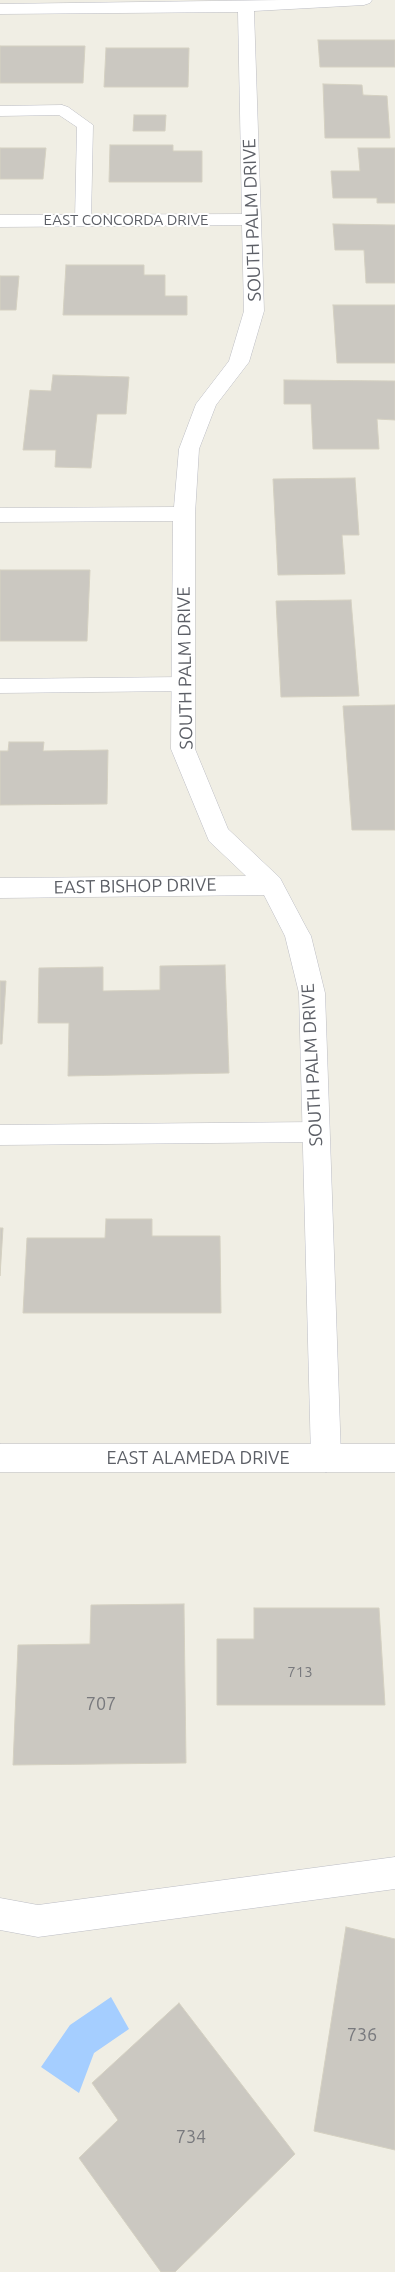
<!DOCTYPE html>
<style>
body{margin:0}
canvas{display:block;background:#f0eee4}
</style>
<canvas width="395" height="2272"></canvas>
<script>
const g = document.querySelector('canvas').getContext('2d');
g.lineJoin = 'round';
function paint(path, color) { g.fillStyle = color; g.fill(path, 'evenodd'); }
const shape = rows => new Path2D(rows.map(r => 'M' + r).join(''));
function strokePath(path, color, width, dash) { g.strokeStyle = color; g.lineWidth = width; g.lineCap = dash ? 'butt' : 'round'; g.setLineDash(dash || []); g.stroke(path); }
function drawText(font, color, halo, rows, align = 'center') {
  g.font = font + ' Ubuntu,sans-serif'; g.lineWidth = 4; g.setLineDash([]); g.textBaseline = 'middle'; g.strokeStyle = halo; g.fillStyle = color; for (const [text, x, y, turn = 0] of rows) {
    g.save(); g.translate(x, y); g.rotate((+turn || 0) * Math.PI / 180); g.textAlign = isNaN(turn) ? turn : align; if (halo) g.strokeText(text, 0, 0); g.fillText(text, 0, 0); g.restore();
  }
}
paint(shape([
 [111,1997,129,2029,94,2053,79,2093,41,2067,70,2025]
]), '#a5ceff');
const building = shape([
 [318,40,395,40,395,67,320,67,318,40],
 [0,46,85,46,83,83,0,83,0,46],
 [106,48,189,48,188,87,104,87,106,48],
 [323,84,362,85,363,95,387,96,390,138,325,138,323,84],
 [134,115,166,115,165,131,133,131,134,115],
 [110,145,173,145,173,151,202,151,202,182,109,182,110,145],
 [0,148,46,148,43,179,0,179,0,148],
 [358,148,395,148,395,203,377,203,377,198,333,198,331,171,360,171,358,148],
 [333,224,395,225,395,283,366,283,364,250,335,250,333,224],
 [66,265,144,265,144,275,165,275,165,296,187,296,187,315,63,315,66,265],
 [0,276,19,276,16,310,0,310,0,276],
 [333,305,395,305,395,363,337,363,333,305],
 [53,375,129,377,126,414,97,414,91,468,55,467,56,450,23,450,30,390,51,391,53,375],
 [284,380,395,381,395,420,377,419,379,449,313,449,311,404,284,404,284,380],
 [355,478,359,535,342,535,345,574,278,575,273,479,355,478],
 [0,570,90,570,87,641,0,641,0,570],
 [351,600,359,696,281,697,276,601,351,600],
 [395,705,395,830,352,830,343,706,395,705],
 [9,742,44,742,43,751,108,750,107,804,0,805,0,751,8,751,9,742],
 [225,965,229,1073,68,1076,69,1023,38,1023,39,968,103,967,103,991,160,990,160,966,225,965],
 [0,981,6,981,2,1044,0,1044,0,981],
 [106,1219,152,1219,152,1236,220,1236,221,1313,23,1313,27,1238,105,1238,106,1219],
 [0,1228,3,1228,0,1276,0,1228],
 [184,1604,186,1763,13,1765,18,1645,90,1644,91,1605,184,1604],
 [254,1608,379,1608,385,1705,217,1705,217,1639,254,1639,254,1608],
 [346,1927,395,1939,395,2150,314,2131,346,1927],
 [179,2003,295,2154,175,2272,161,2272,79,2158,118,2120,92,2083,179,2003]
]);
paint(building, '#cbc8c1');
strokePath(building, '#d5d1c2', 1);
const service = shape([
 [62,105,68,107,93,125,91,220,89,224,83,225,77,224,75,220,77,127,59,115,0,116,0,106,62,105],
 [183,677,190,679,194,684,190,689,183,691,0,693,0,679,183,677],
 [316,1122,325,1125,328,1132,325,1139,316,1142,0,1145,0,1125,316,1122],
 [395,1857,395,1889,38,1937,0,1930,0,1898,38,1905,395,1857]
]);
const minor = shape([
 [281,0,372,0,370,3,364,5,254,11,264,311,249,362,216,405,199,449,195,514,195,749,228,829,280,878,307,929,311,936,325,993,341,1458,337,1468,326,1472,315,1468,311,1458,299,993,285,936,264,895,0,898,0,878,246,876,209,841,171,749,173,521,0,522,0,508,174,507,179,449,196,404,229,361,244,311,242,225,0,227,0,215,242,214,238,12,0,14,0,4,281,0]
]);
const tertiary = shape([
 [0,1444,395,1444,395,1472,0,1472,0,1444]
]);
strokePath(service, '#bcbdc4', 1);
strokePath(minor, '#bcbdc4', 1);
strokePath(tertiary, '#bcbdc4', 1);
paint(service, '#fff');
paint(minor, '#fff');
paint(tertiary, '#fff');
drawText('15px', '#5c5f66', '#fff', [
 ["EAST CONCORDA DRIVE",126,220]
]);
drawText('15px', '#78797d', null, [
 ["713",300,1672]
]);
drawText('18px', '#5c5f66', '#fff', [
 ["SOUTH PALM DRIVE",252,220,-92],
 ["SOUTH PALM DRIVE",185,668,-91],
 ["EAST BISHOP DRIVE",135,886,-1],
 ["SOUTH PALM DRIVE",312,1065,-93],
 ["EAST ALAMEDA DRIVE",198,1458]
]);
drawText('18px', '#78797d', null, [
 ["707",101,1704],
 ["736",362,2035],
 ["734",191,2137]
]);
</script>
